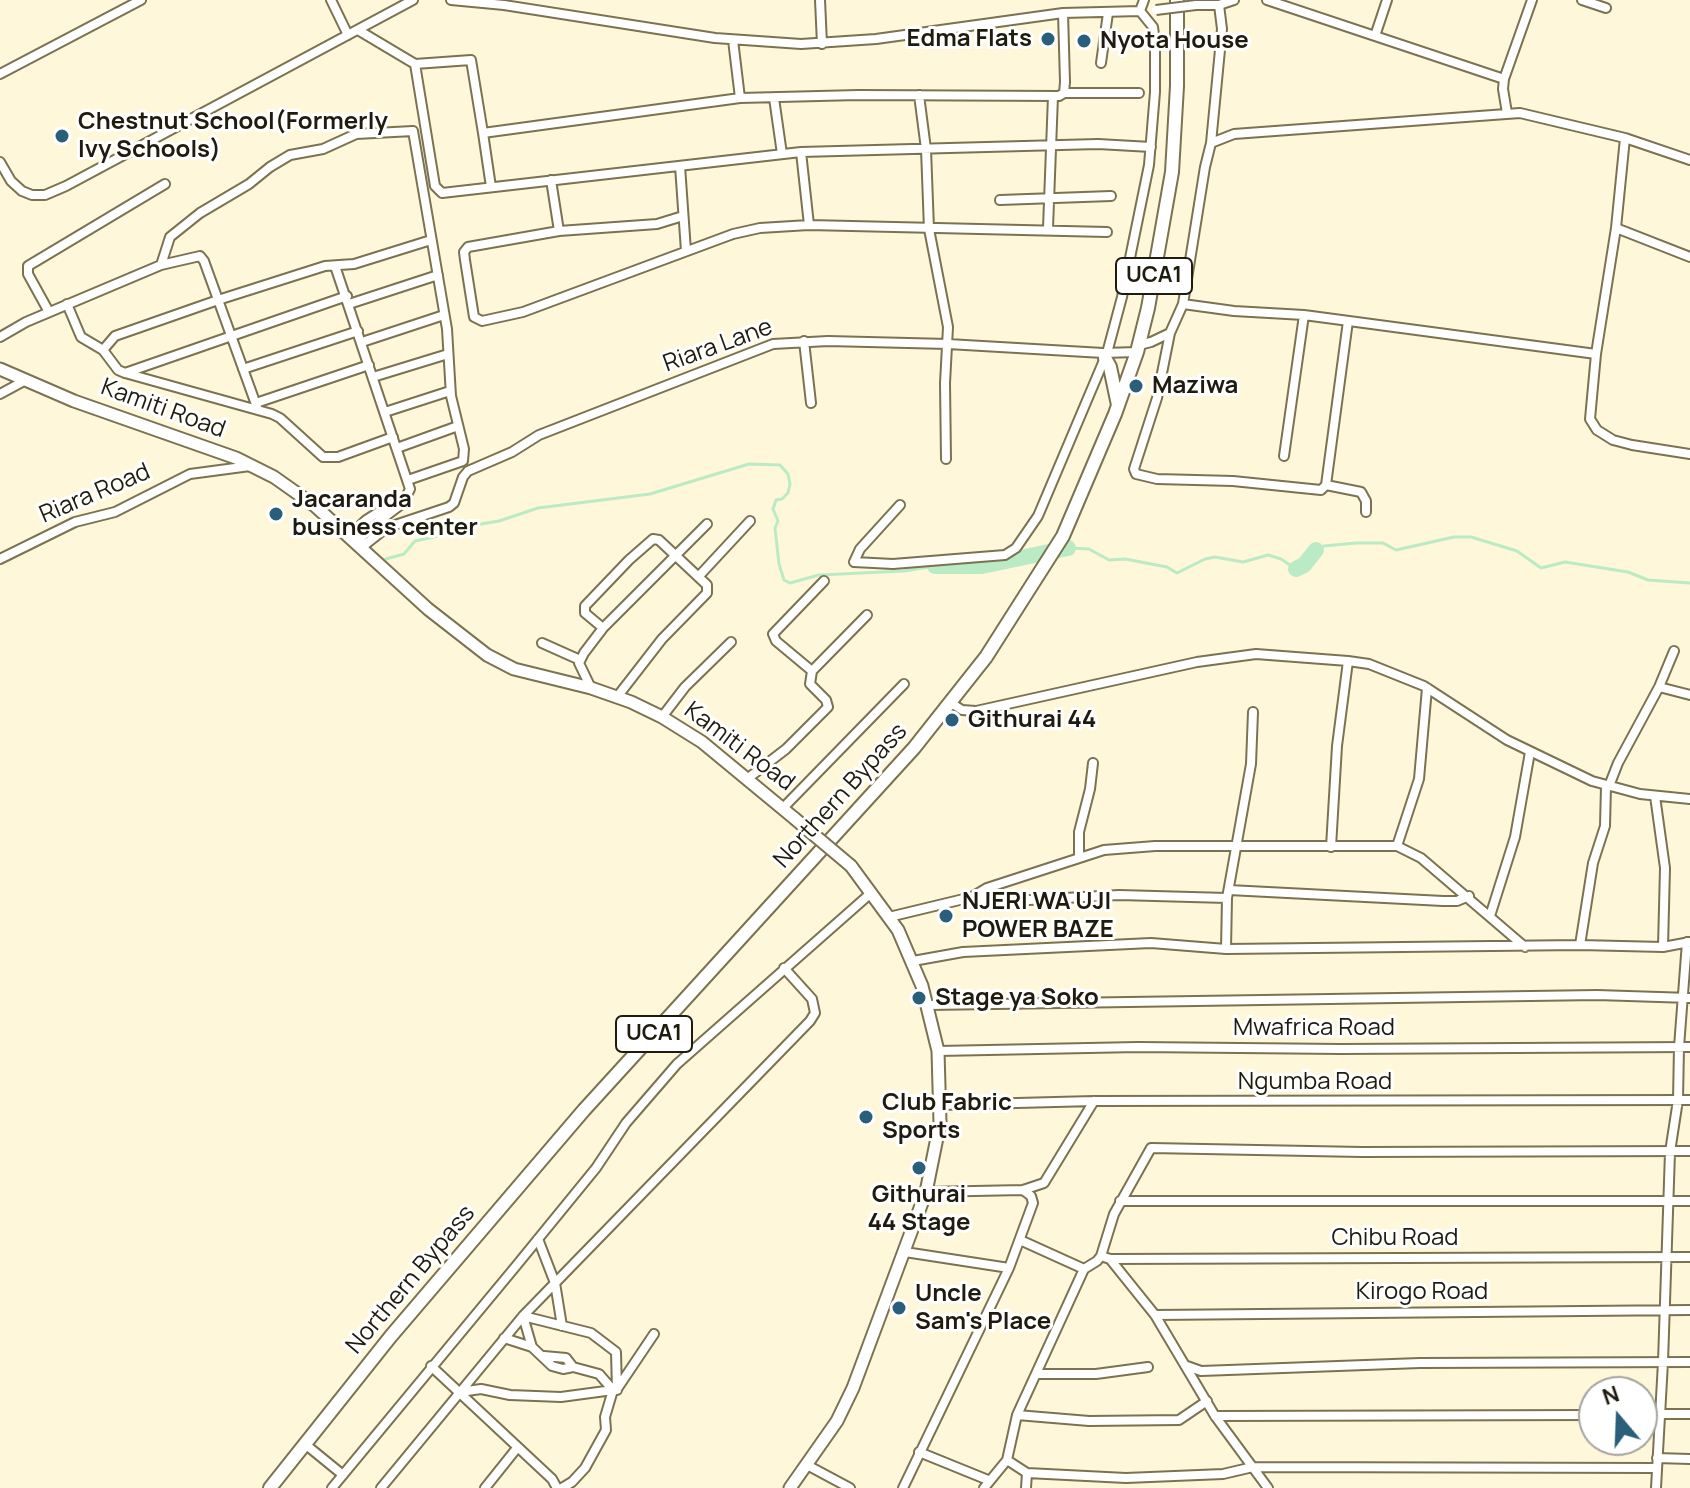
<!DOCTYPE html>
<style>
body{margin:0}
#map{position:relative;width:1690px;height:1488px;overflow:hidden;background:#fef7da;font-family:Manrope,sans-serif}
canvas{display:block}
.north{position:absolute;left:1578px;top:1376px;width:80px;height:80px;box-sizing:border-box;background:#fff;border:2px solid #a5a49f;border-radius:50%;rotate:341deg;font-size:22px;font-weight:700;line-height:32px;text-align:center;color:#1f1b0e}
.north::after{content:'';display:block;margin:auto;width:28px;height:36px;background:#295f7a;clip-path:polygon(50% 0,100% 100%,50% 72%,0 100%)}
</style>
<div id="map">
<canvas width="1690" height="1488"></canvas>
<div class="north">N</div>
</div>
<script>
const g = document.querySelector('canvas').getContext('2d');
g.lineJoin = 'round';
const shape = rows => new Path2D(rows.map(r => 'M' + r).join(''));
function strokePath(path, color, width, dash) { g.strokeStyle = color; g.lineWidth = width; g.lineCap = dash ? 'butt' : 'round'; g.setLineDash(dash || []); g.stroke(path); }
function drawText(font, color, halo, rows, align = 'center') {
  g.font = font + ' Manrope,sans-serif'; g.lineWidth = 6; g.setLineDash([]); g.textBaseline = 'middle'; g.strokeStyle = halo; g.fillStyle = color; for (const [text, x, y, turn = 0] of rows) {
    g.save(); g.translate(x, y); g.rotate((+turn || 0) * Math.PI / 180); g.textAlign = isNaN(turn) ? turn : align; if (halo) g.strokeText(text, 0, 0); g.fillText(text, 0, 0); g.restore();
  }
}
strokePath(shape([
 [1068,548,1089,549,1109,560,1125,559,1167,567,1177,573,1205,559,1215,557,1243,562,1268,555,1281,559,1296,569],
 [1316,550,1324,546,1356,543,1383,543,1396,550,1454,537,1471,537,1517,551,1541,568,1565,562,1628,572,1648,580,1690,583],
 [386,559,404,554,415,541,462,531,475,525,499,521,538,508,650,494,749,464,780,465,788,474,790,484,788,493,782,499,776,500,773,509,778,521,775,528,779,564,784,580,790,583,819,575,904,571,935,566]
]), '#baebc4', 3);
strokePath(shape([
 [935,566,982,566,1068,548],
 [1296,569,1304,565,1316,550]
]), '#baebc4', 16);
const street = shape([
 [331,0,348,35],
 [451,0,504,5,715,38,801,44,876,39,1063,13,1140,11,1144,0],
 [820,0,822,44],
 [1267,0,1504,79,1532,0],
 [1582,0,1606,8],
 [1196,5,1219,5],
 [358,30,415,64,471,60,483,133],
 [1375,36,1387,0],
 [733,40,740,98],
 [1101,63,1108,13],
 [415,64,435,186,442,193,801,152,1098,144,1151,147],
 [0,74,141,0],
 [1504,79,1503,89,1507,113],
 [1064,93,1139,93],
 [919,95,926,149,929,229,948,327,945,383,946,459],
 [774,98,782,154],
 [1625,138,1616,228,1596,354,1590,419,1597,430,1613,440,1632,445,1690,454],
 [1211,143,1234,134,1520,113,1625,138,1690,160],
 [801,152,809,225],
 [0,162,11,181,22,191,32,195,45,195,66,186,413,0],
 [680,166,686,251],
 [551,180,559,231],
 [491,187,483,133,740,98,858,95,1059,96,1064,93,1065,82,1063,13],
 [1000,200,1111,196],
 [683,216,657,224,559,231,468,247,464,252,465,260,474,317,482,321,523,312,733,234,760,228,809,225,1107,232],
 [1048,228,1053,96],
 [1616,228,1690,257],
 [161,265,170,237,200,213,249,184,270,167,290,155,323,149,356,134,413,131,447,329,451,396,464,449,463,461,408,480],
 [335,266,410,489,403,503,370,528,357,542],
 [67,304,81,337,103,350],
 [349,304,438,275],
 [1183,304,1234,311,1304,315,1596,354],
 [49,312,28,274,28,266,165,184],
 [1170,333,1157,398,1134,469,1136,474,1157,479,1233,481,1321,490,1326,485,1348,321],
 [0,337,26,322,161,265,200,256,204,261,258,410],
 [804,341,811,403],
 [362,342,444,315],
 [1139,345,1151,342,1170,333,1183,304,1205,167,1211,143,1222,29,1219,5,1234,0],
 [243,369,358,331],
 [125,373,347,296],
 [373,377,448,354],
 [0,394,24,381],
 [256,403,369,365],
 [385,412,450,391],
 [393,437,338,457,323,457,280,418,272,414,125,373,118,370,103,350,115,336,218,300,325,266,354,264,431,240],
 [397,448,458,426],
 [1284,456,1304,315],
 [1326,485,1361,492,1366,501,1366,512],
 [900,505,860,549,854,562,893,564,1005,555,1016,548,1038,516,1107,353,1122,297,1149,165,1155,92,1155,42,1153,27,1140,11],
 [350,536,366,520,399,499,403,499],
 [362,547,386,528,449,507,454,503,463,477,468,471,512,452,539,435,773,344,828,341,948,344,1103,353,1137,352],
 [0,559,75,522,115,512,190,474,250,466],
 [699,576,750,521],
 [603,628,585,613,585,606,629,560,653,539,659,540,707,585,707,593,662,639,617,697],
 [542,643,580,660],
 [812,671,776,641,773,634,824,581],
 [1659,687,1690,695],
 [591,688,579,663,584,653,603,628,707,524],
 [951,703,962,710,976,711,1197,662,1256,654,1348,661,1369,664,1424,686,1507,740,1592,781,1640,794,1690,799],
 [662,717,685,687,731,642],
 [747,779,786,749,828,707,826,700,810,684,812,671,867,615],
 [1609,786,1618,763,1659,687,1674,651],
 [1655,796,1665,868,1663,947],
 [783,808,904,684],
 [1397,846,1419,779,1427,688],
 [1331,847,1337,746,1348,661],
 [1079,857,1079,832,1090,789,1093,763],
 [1229,890,1443,901,1457,901,1469,896],
 [972,897,1011,901,1119,895,1227,898],
 [1490,916,1515,837,1530,752],
 [889,917,972,897,987,888,1104,850,1155,846,1397,846,1421,858,1525,947],
 [1580,945,1593,863,1605,826,1606,786],
 [1226,949,1227,898,1251,764,1253,712],
 [913,961,963,952,1151,943,1226,949,1580,945,1663,947,1690,942],
 [928,1005,1597,995,1690,998],
 [938,1051,1138,1047,1341,1049,1690,1047],
 [940,1105,1094,1101,1690,1100],
 [926,1192,1023,1190,1044,1183,1094,1101],
 [1120,1201,1690,1201],
 [538,1239,555,1283,562,1326],
 [1020,1240,1084,1269,1097,1261,1101,1256,1114,1214,1151,1148,1362,1152,1690,1151],
 [905,1252,1009,1268],
 [1101,1256,1110,1259,1690,1257],
 [1110,1259,1155,1315,1215,1416,1268,1488],
 [1155,1315,1690,1310],
 [523,1316,591,1333,616,1352,617,1390,613,1390,605,1417,606,1430,585,1468,572,1482,562,1488],
 [523,1316,532,1347],
 [504,1338,532,1347,552,1366,563,1369,573,1367,599,1374,613,1390],
 [544,1356,566,1358,573,1367],
 [431,1366,552,1479,557,1488],
 [1187,1366,1201,1371,1420,1363,1690,1362],
 [1037,1374,1096,1374,1148,1367],
 [617,1389,654,1334],
 [460,1392,481,1389,510,1395,561,1397,613,1390],
 [1642,1414,1690,1414],
 [1017,1415,1089,1421,1179,1420,1207,1401],
 [1215,1416,1594,1415],
 [305,1444,343,1475],
 [919,1452,988,1480],
 [1657,1458,1690,1459],
 [1007,1460,1027,1473,1126,1478,1223,1474,1253,1467,1657,1468],
 [807,1465,850,1488],
 [332,1488,516,1266,596,1168,626,1123,677,1064,871,893],
 [381,1488,523,1316,810,1021,815,1013,812,999,784,968],
 [485,1488,517,1448],
 [903,1488,1009,1268,1033,1203,1031,1196,1023,1190],
 [984,1488,1007,1460,1017,1415,1084,1269],
 [1026,1488,1027,1473],
 [1656,1488,1663,1362,1670,1152,1678,1100,1679,1047,1687,942]
]);
const secondary = shape([
 [0,369,74,401,236,458,274,477,315,506,428,609,487,655,514,669,591,688,631,702,662,717,702,742,794,818],
 [790,1488,837,1421,853,1388,926,1192,940,1123,938,1051,922,986,898,930,851,866]
]);
const primary = shape([
 [1105,358,1110,367,1118,405],
 [270,1488,391,1336,584,1110,914,748,986,657,1063,536,1115,414,1137,352,1148,308,1172,172,1177,86,1177,0]
]);
strokePath(street, '#7b7251', 12);
strokePath(secondary, '#7b7251', 15);
strokePath(primary, '#7b7251', 16);
strokePath(street, '#fff', 8);
strokePath(secondary, '#fff', 11);
strokePath(primary, '#fff', 12);
const streetBridge = shape([
 [1156,10,1196,5]
]);
const secondaryBridge = shape([
 [794,818,851,866]
]);
strokePath(streetBridge, '#7b7251', 12, []);
strokePath(secondaryBridge, '#7b7251', 15, []);
strokePath(streetBridge, '#fff', 8);
strokePath(secondaryBridge, '#fff', 11);
for (const [x, y, r, color] of [
 [1048,39,8,"#295f7a"],
 [1084,41,8,"#295f7a"],
 [62,136,8,"#295f7a"],
 [1136,386,8,"#295f7a"],
 [276,514,8,"#295f7a"],
 [952,720,8,"#295f7a"],
 [946,916,8,"#295f7a"],
 [919,998,8,"#295f7a"],
 [866,1117,8,"#295f7a"],
 [919,1168,8,"#295f7a"],
 [899,1308,8,"#295f7a"]
]) { const dot = new Path2D(); dot.arc(x, y, r, 0, 2 * Math.PI); g.fillStyle = color; g.fill(dot); strokePath(dot, '#fff', 3); }
for (const [x, y, w] of [
 [1154,276,76],
 [654,1034,76]
]) { const box = new Path2D(); box.roundRect(x - w / 2, y - 18, w, 36, 6); g.fillStyle = '#fff'; g.fill(box); strokePath(box, '#1f1b0e', 2); }
drawText('bold 22px', '#1f1b0e', null, [
 ["UCA1",1154,276],
 ["UCA1",654,1034]
]);
drawText('bold 24px', '#1f1b0e', '#fff', [
 ["Edma Flats",1032,39,"right"],
 ["Nyota House",1100,41],
 ["Chestnut School(Formerly",78,122],
 ["Ivy Schools)",78,150],
 ["Maziwa",1152,386],
 ["Jacaranda",292,500],
 ["business center",292,528],
 ["Githurai 44",968,720],
 ["NJERI WA UJI",962,902],
 ["POWER BAZE",962,930],
 ["Stage ya Soko",935,998],
 ["Club Fabric",882,1103],
 ["Sports",882,1131],
 ["Githurai",919,1195,"center"],
 ["44 Stage",919,1223,"center"],
 ["Uncle",915,1294],
 ["Sam's Place",915,1322]
], 'left');
drawText('24px', '#1f1b0e', '#fff', [
 ["Riara Lane",718,346,-20],
 ["Kamiti Road",163,409,20],
 ["Riara Road",95,494,-23],
 ["Kamiti Road",739,747,37],
 ["Northern Bypass",841,796,-48],
 ["Mwafrica Road",1314,1028],
 ["Ngumba Road",1315,1082],
 ["Chibu Road",1395,1238],
 ["Northern Bypass",411,1280,-50],
 ["Kirogo Road",1422,1292]
]);
</script>
